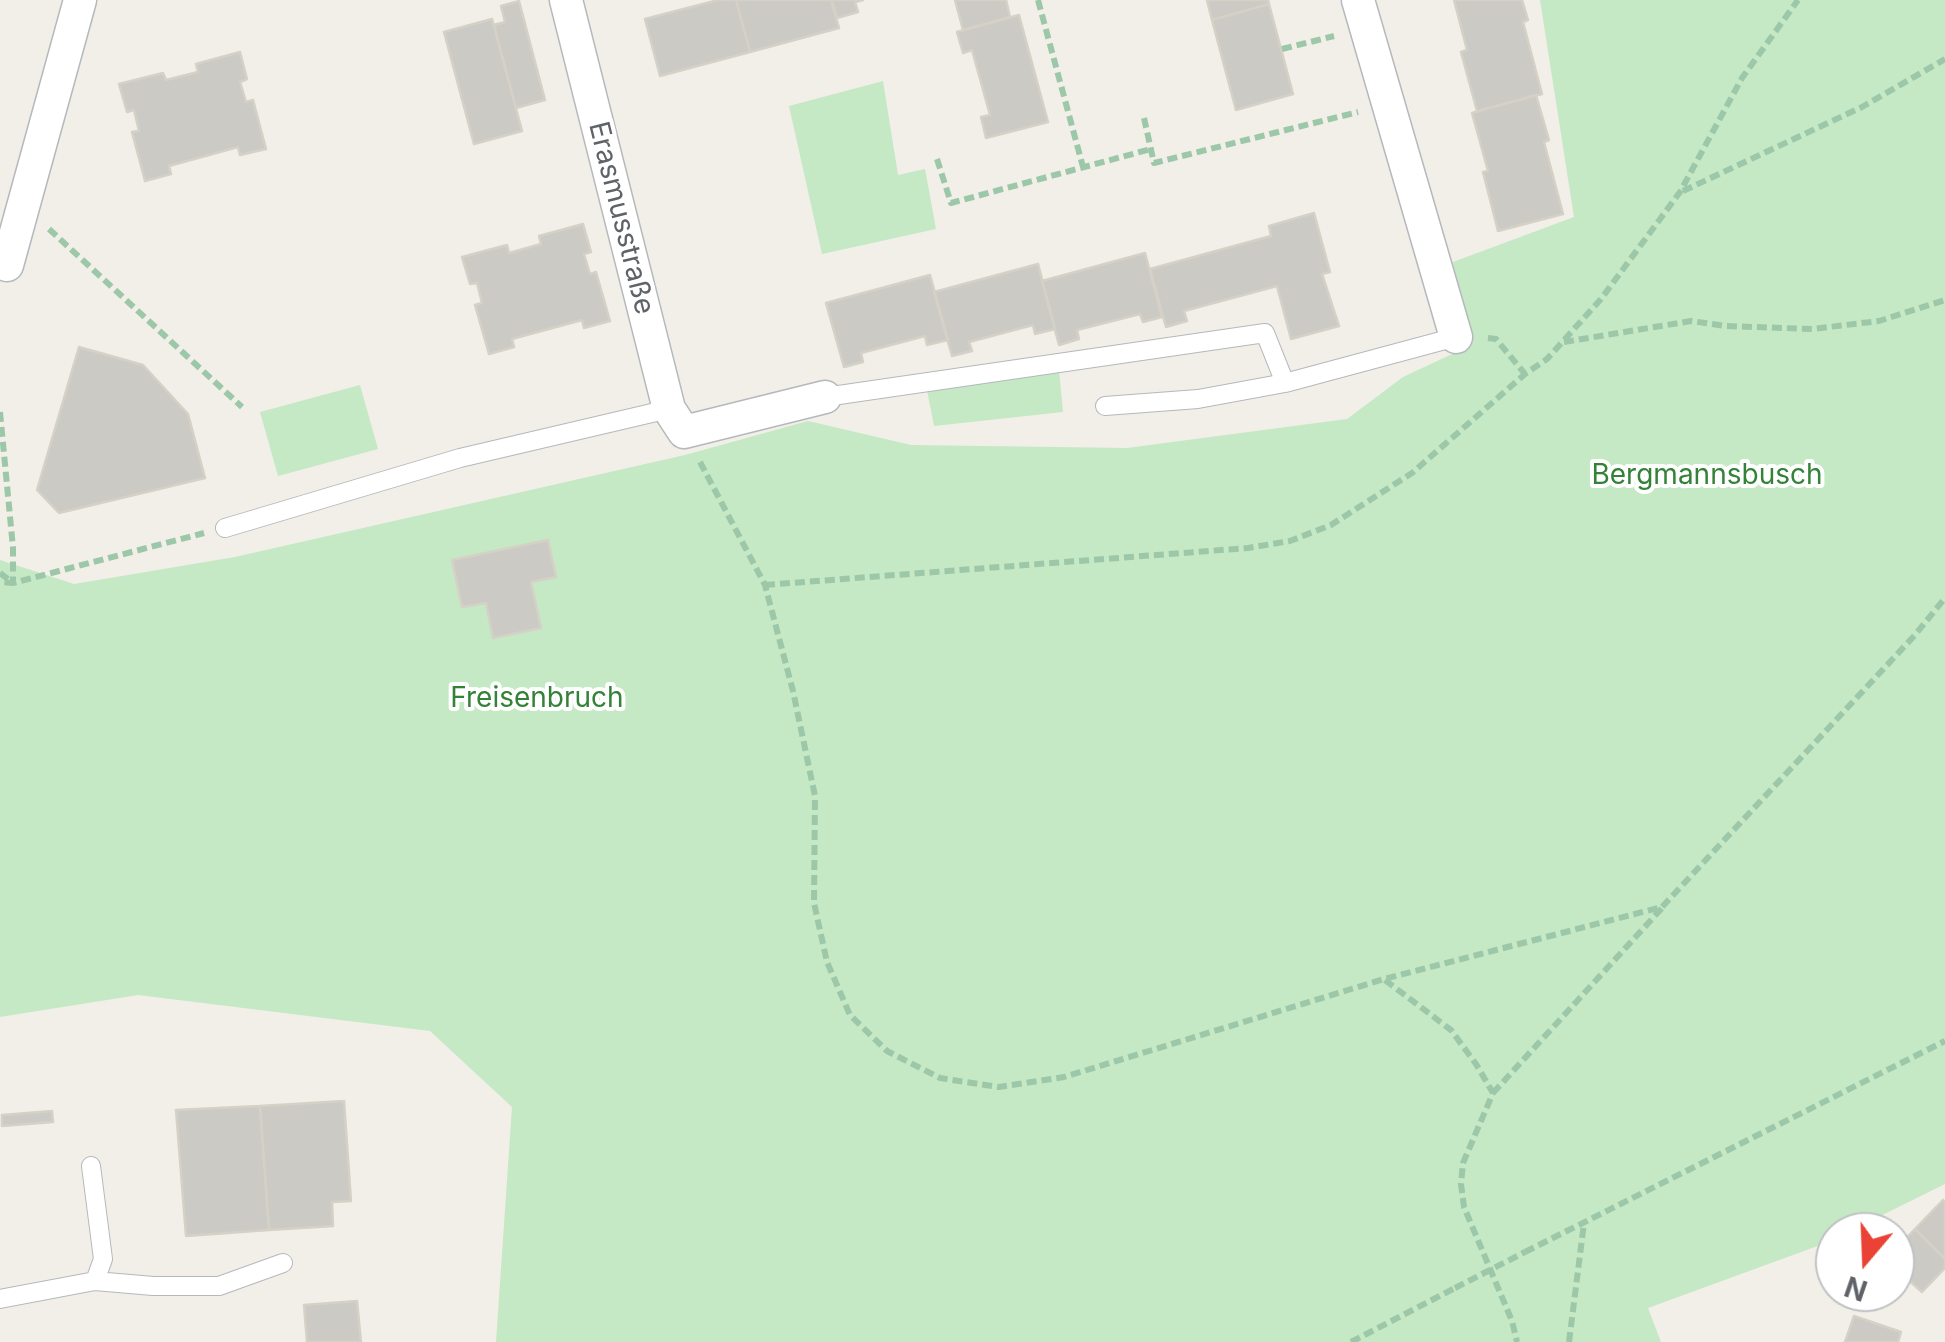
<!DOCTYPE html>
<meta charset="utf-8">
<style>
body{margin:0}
#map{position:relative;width:1945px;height:1342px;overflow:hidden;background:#f1efe8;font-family:Inter,sans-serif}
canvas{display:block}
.north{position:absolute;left:1815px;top:1212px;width:100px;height:100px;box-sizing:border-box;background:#fff;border:2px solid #bfc1c3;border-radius:50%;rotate:199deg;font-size:28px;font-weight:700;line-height:40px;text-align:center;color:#5f6368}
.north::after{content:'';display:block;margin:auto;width:35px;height:45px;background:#ea4335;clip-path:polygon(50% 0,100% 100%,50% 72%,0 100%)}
</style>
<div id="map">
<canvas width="1945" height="1342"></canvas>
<div class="north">N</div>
</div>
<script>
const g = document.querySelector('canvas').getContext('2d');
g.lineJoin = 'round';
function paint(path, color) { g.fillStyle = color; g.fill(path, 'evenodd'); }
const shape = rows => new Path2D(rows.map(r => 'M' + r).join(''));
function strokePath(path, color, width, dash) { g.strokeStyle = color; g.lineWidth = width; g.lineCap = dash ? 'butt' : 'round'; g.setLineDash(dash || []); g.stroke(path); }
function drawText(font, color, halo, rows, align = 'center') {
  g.font = font + ' Inter,sans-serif'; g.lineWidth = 8; g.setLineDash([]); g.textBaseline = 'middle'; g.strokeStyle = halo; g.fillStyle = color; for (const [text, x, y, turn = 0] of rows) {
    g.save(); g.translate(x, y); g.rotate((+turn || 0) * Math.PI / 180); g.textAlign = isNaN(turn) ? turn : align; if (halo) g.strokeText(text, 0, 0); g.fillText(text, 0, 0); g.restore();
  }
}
paint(shape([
 [1540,0,1945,0,1945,1184,1848,1232,1835,1232,1835,1239,1823,1244,1648,1308,1661,1342,496,1342,512,1107,430,1031,138,995,0,1017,0,560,74,584,235,557,685,455,808,421,911,445,1127,448,1347,419,1403,377,1465,348,1459,334,1453,262,1574,217],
 [883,81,898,175,925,169,936,229,822,254,789,106],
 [1059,370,1063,412,934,426,927,390],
 [360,385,378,449,278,476,260,412]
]), '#c5e8c5');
const building = shape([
 [718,0,736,0,750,52,660,76,645,19,718,0],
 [736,0,831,0,839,28,750,52,736,0],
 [832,0,863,0,855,2,858,12,837,18,832,0],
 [955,0,1006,0,1010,17,963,30,955,0],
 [1207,0,1268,0,1269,4,1212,20,1207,0],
 [1454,0,1522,0,1528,20,1523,22,1542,94,1477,111,1461,52,1467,50,1454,0],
 [519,1,545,100,516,108,494,25,505,22,501,6,519,1],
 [1269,4,1293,94,1236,110,1212,20,1269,4],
 [1019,15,1048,122,986,138,981,117,990,115,972,50,963,53,957,32,1019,15],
 [492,19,522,131,474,144,444,32,492,19],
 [240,52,247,79,240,82,246,102,253,100,266,149,240,155,238,147,169,166,171,174,145,181,132,132,139,131,134,110,127,112,119,84,163,73,166,80,198,72,196,64,240,52],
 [1536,95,1549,140,1544,142,1563,214,1498,231,1483,172,1488,171,1472,113,1536,95],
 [1314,213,1330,272,1322,274,1339,326,1291,339,1277,286,1184,311,1187,321,1166,327,1150,269,1271,236,1269,226,1314,213],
 [583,224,591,252,584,254,590,274,596,272,610,321,584,328,582,320,512,339,514,347,489,354,475,305,482,303,477,283,470,284,462,257,507,245,509,253,541,244,539,236,583,224],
 [1145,253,1162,317,1143,322,1140,314,1077,330,1079,339,1059,345,1042,281,1145,253],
 [1038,264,1055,329,1035,334,1033,325,969,342,972,351,952,356,934,292,1038,264],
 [930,275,948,340,927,345,925,336,861,353,863,362,844,367,826,303,930,275],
 [79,347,143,365,188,414,205,478,59,513,37,490,79,347],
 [548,540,556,577,531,582,541,628,493,638,486,603,462,607,452,560,548,540],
 [344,1101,351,1201,332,1202,333,1226,269,1230,260,1106,344,1101],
 [260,1106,269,1230,186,1236,176,1110,260,1106],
 [52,1111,53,1122,2,1126,2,1115,52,1111],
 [1943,1200,1945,1202,1945,1259,1915,1229,1943,1200],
 [1915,1229,1945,1259,1945,1268,1922,1292,1895,1268,1895,1250,1915,1229],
 [1847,1292,1877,1292,1883,1296,1875,1309,1847,1292],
 [357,1301,361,1342,307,1342,304,1305,357,1301],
 [1854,1316,1901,1332,1898,1342,1845,1342,1854,1316]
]);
paint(building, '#cccac5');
strokePath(building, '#d6d1c6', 2.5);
const lane = shape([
 [825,397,1265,333,1285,383],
 [1105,406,1198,399,1285,383,1456,337],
 [225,528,460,458,669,409],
 [95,1281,153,1286,219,1286,283,1263],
 [0,1299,95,1281,103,1259,91,1166]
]);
const street = shape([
 [566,0,669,409,684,432,825,397],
 [1358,0,1456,337],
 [7,265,80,0]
]);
strokePath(lane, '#b5b8bc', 20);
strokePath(street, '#b5b8bc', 35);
strokePath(shape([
 [1038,0,1083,167],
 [1282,49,1334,36],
 [1144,118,1154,163,1358,112],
 [937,159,951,203,1151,149],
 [1683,191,1862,107,1945,59],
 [49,229,242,407],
 [1488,338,1496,339,1525,374],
 [1564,342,1691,321,1726,326,1812,329,1879,321,1945,300],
 [0,412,13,548,13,583,204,533],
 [700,462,765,585,793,691,815,796,814,903,827,962,850,1015,887,1051,940,1078,999,1087,1064,1077,1384,979,1662,907,1915,635,1945,598],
 [0,573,13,583,0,582],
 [765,585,1248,548,1290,541,1331,525,1412,473,1525,374,1547,359,1601,299,1680,192,1742,78,1798,0],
 [1385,980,1451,1030,1476,1064,1493,1093,1463,1163,1461,1184,1464,1207,1512,1321,1517,1342],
 [1493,1093,1662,908],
 [1525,1252,1945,1041],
 [1351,1342,1455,1288],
 [1569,1342,1584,1223]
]), '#9cc7a9', 6, [10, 5]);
strokePath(lane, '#fff', 18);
strokePath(street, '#fff', 32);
strokePath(shape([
 [1455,1288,1525,1252]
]), '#9cc7a9', 6, [10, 5]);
drawText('28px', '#5f6368', '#fff', [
 ["Erasmusstraße",621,218,76]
]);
drawText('28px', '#348238', '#fff', [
 ["Bergmannsbusch",1707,476],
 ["Freisenbruch",537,699]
]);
</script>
